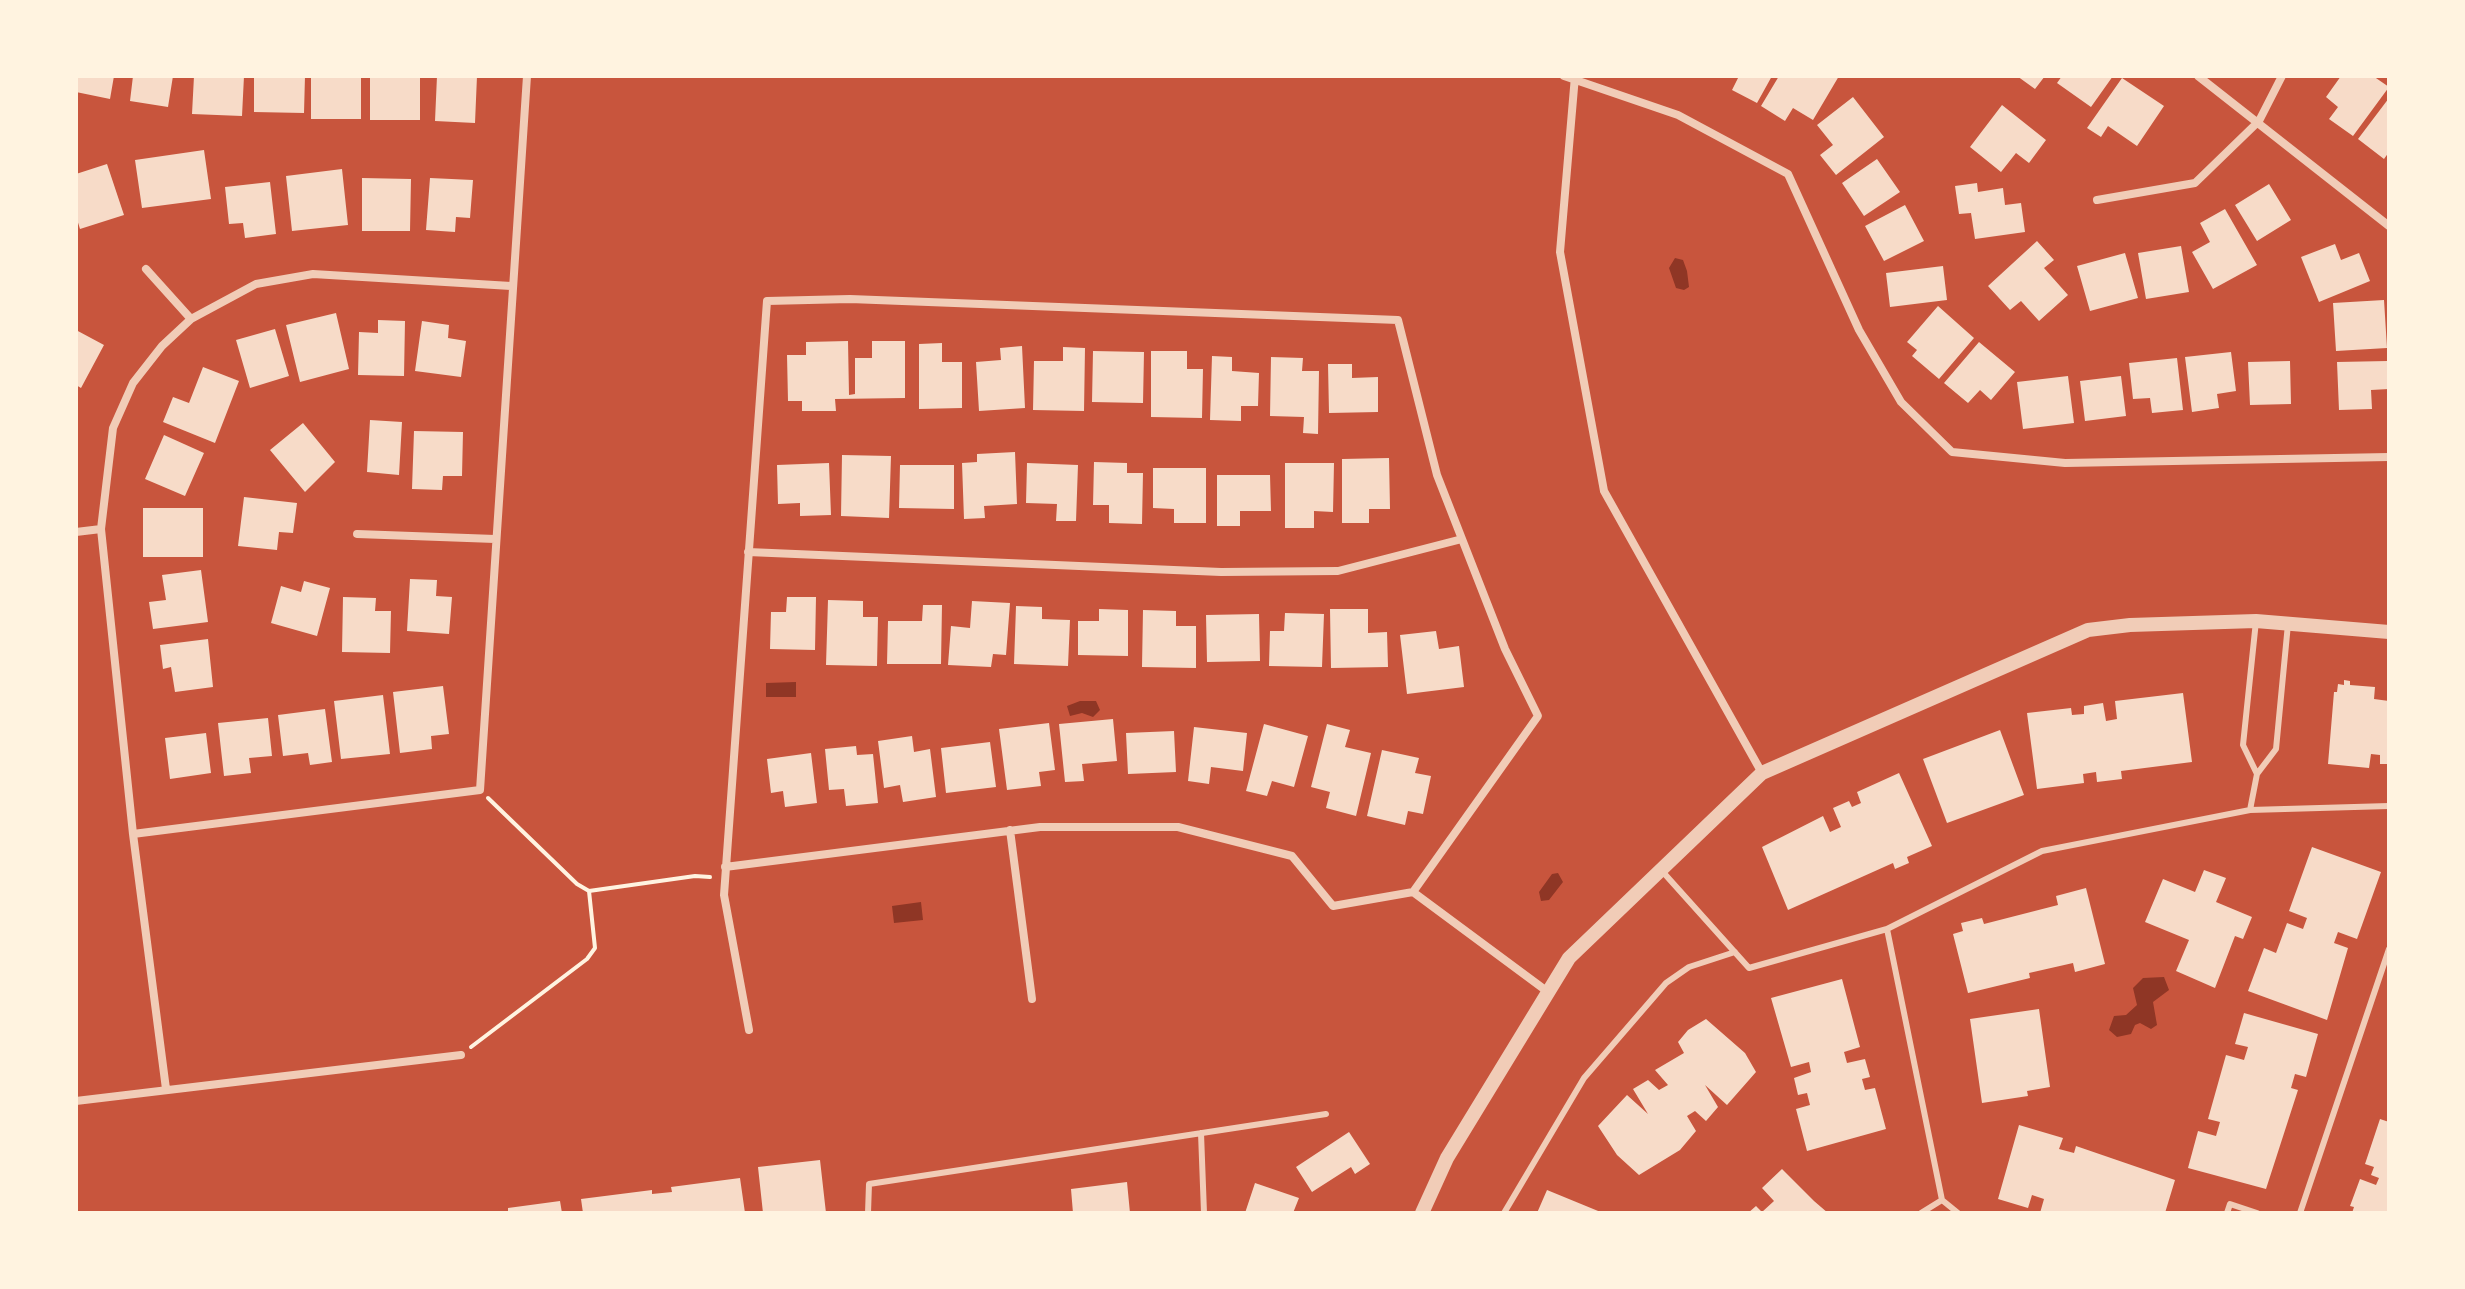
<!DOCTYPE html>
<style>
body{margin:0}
#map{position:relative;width:2465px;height:1289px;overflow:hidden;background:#c8553d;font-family:"Times New Roman",serif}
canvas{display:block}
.frame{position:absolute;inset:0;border:78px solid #fff3e0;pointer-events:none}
</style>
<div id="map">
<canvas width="2465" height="1289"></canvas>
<div class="frame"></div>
</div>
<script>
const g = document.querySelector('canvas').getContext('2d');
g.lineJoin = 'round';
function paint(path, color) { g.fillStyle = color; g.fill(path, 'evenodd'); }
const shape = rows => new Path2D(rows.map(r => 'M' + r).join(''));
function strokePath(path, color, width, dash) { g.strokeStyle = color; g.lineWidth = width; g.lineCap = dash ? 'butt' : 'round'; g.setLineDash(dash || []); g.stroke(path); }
paint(shape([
 [1675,258,1683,260,1687,271,1689,287,1684,290,1676,288,1669,268],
 [796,682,796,697,766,697,766,683],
 [1080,701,1096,701,1100,710,1093,717,1082,713,1070,716,1067,706],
 [1558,873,1563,882,1549,900,1541,901,1539,892,1552,874],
 [921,902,923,920,894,923,892,906],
 [2164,977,2169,990,2153,1002,2157,1025,2151,1029,2140,1023,2135,1025,2131,1034,2117,1037,2109,1030,2114,1016,2126,1015,2137,1005,2133,988,2143,978]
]), '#8f3625');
paint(shape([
 [76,76,114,76,110,99,76,92],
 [133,76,173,76,168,107,130,101],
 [194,76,244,76,242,116,192,114],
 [254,76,305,76,304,113,254,112],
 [311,76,361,76,361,119,311,119],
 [391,76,420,76,420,120,370,120,370,78],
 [437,76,477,76,475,123,435,121],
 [1739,76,1772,76,1757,103,1732,90],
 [1779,76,1839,76,1813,120,1793,108,1785,121,1761,106],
 [2017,76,2045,76,2035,89],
 [2062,76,2113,76,2091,107,2057,83],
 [2341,76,2373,76,2389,87,2353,136,2329,119,2338,107,2326,97],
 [2122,78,2164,106,2137,146,2108,126,2101,137,2087,128],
 [1853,97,1884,137,1836,175,1820,155,1833,145,1817,125],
 [2389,98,2389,152,2384,159,2358,139],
 [2002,105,2046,140,2029,163,2016,153,2001,172,1970,147],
 [204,150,211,199,142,208,135,160],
 [1877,159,1900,192,1864,216,1842,183],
 [107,164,124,215,80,229,76,216,76,174],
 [342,169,348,225,292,231,286,176],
 [362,178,411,179,410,231,362,231],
 [430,178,473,180,470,218,456,217,455,232,426,230],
 [270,182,276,234,245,238,243,223,229,224,225,187],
 [1977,183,1978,192,2003,188,2005,205,2021,203,2025,232,1975,239,1971,213,1959,214,1955,186],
 [2269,184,2291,220,2257,241,2235,205],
 [1905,205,1924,241,1884,261,1865,226],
 [2225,209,2257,265,2213,289,2192,252,2210,242,2200,223],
 [2037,241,2054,260,2044,268,2068,295,2039,321,2021,301,2010,310,1988,286],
 [2335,244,2341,260,2359,253,2370,281,2319,302,2301,257],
 [2181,246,2189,292,2146,299,2138,253],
 [2125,253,2138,298,2090,311,2077,266],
 [1943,266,1947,300,1890,307,1886,273],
 [2384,300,2387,348,2336,351,2333,303],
 [1938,306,1974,338,1939,379,1912,356,1917,350,1907,342],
 [336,313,349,369,300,382,286,325],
 [378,320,405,321,404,376,358,375,359,332,378,333],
 [422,321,449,325,448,338,466,341,461,377,415,371],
 [275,329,289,376,250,388,236,340],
 [76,330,104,345,81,388,76,385],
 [848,341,849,395,855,394,855,358,872,358,872,341,905,341,905,398,835,399,836,411,802,411,802,401,788,401,787,355,806,355,806,342],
 [1979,342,2015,372,1991,400,1980,390,1968,403,1944,383],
 [942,343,942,362,962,362,962,408,919,409,919,344],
 [1022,346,1025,408,979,411,976,362,1001,360,1000,348],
 [1063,347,1085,348,1084,411,1033,410,1034,361,1063,361],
 [1093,351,1144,352,1143,403,1092,402],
 [1151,351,1187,351,1187,369,1203,369,1202,418,1151,417],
 [2231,352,2236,391,2217,394,2219,408,2192,412,2185,357],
 [1212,356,1232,357,1232,371,1259,373,1258,406,1241,406,1241,421,1210,420],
 [1271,357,1303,358,1302,371,1319,371,1318,434,1303,433,1304,417,1270,416],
 [2177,358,2183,410,2152,413,2150,398,2133,399,2129,363],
 [2290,361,2291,404,2250,405,2248,362],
 [2388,361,2389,389,2371,390,2372,409,2339,410,2337,362],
 [1328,364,1352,364,1352,378,1378,377,1378,412,1329,413],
 [203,367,239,381,215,443,163,422,173,397,189,403],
 [2068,376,2074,423,2023,429,2017,382],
 [2121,376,2126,416,2085,421,2080,381],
 [370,420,402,422,399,475,367,472],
 [303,423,335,462,305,492,270,450],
 [414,431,463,432,462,476,443,476,442,490,412,489],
 [164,435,204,453,185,496,145,479],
 [1015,452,1017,504,984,506,985,518,964,519,962,463,977,462,977,454],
 [842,455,891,456,889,518,841,516],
 [1389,458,1390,509,1369,509,1369,523,1342,523,1342,459],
 [1094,462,1127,463,1127,473,1143,473,1142,524,1109,523,1109,505,1093,505],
 [829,463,831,515,800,516,800,503,778,504,777,465],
 [1027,463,1078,465,1076,521,1056,521,1057,504,1026,503],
 [1285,463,1334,463,1333,512,1314,511,1314,528,1285,528],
 [900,465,954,465,954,509,899,508],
 [1153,468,1206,468,1206,523,1174,523,1174,509,1153,508],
 [1217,475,1270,475,1271,511,1240,511,1240,526,1217,526],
 [244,497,297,503,293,533,279,532,277,550,238,546],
 [143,508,203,508,203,557,143,557],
 [201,570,208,622,153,629,149,602,166,600,162,575],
 [410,579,437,580,436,596,452,597,449,634,407,631],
 [304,581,330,588,317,636,271,623,281,586,301,592],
 [343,597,376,598,375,611,391,611,390,653,342,652],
 [787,597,816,597,815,650,770,649,771,612,786,612],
 [828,600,863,601,863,617,878,617,877,666,826,665],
 [972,601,1010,603,1006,655,993,654,991,667,948,665,951,626,970,628],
 [923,605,942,605,941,664,887,664,888,621,922,621],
 [1016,606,1042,607,1042,619,1070,620,1068,666,1014,664],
 [1099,609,1128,610,1128,656,1078,655,1078,621,1099,621],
 [1330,609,1368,609,1368,633,1387,632,1388,667,1331,668],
 [1143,610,1176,611,1176,626,1196,626,1196,668,1142,667],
 [1285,613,1324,614,1322,667,1269,666,1270,631,1284,631],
 [1259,614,1260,661,1207,662,1206,615],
 [1436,631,1439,649,1459,646,1464,687,1407,694,1400,635],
 [208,639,213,687,175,692,171,667,163,669,160,645],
 [2344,680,2350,681,2350,685,2375,687,2374,699,2389,701,2389,764,2380,764,2380,755,2371,754,2369,768,2328,764,2334,692,2337,692,2338,684,2344,685],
 [443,686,449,734,431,736,432,749,400,753,393,692],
 [2183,693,2192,762,2121,771,2122,779,2097,782,2096,772,2083,774,2084,783,2037,789,2027,713,2071,708,2072,715,2084,714,2084,706,2103,703,2106,721,2117,719,2115,701],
 [383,695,390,754,341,759,334,701],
 [325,709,332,762,310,765,308,753,283,756,278,715],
 [268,718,272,756,249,758,251,773,224,776,218,723],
 [1113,719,1117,761,1082,764,1084,781,1065,782,1059,724],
 [1049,723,1055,770,1039,772,1041,786,1007,790,999,729],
 [1264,724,1308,736,1294,787,1272,781,1267,796,1246,791],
 [1327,724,1350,730,1345,747,1371,753,1356,816,1326,808,1330,792,1311,787],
 [1194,727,1247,733,1243,771,1211,767,1209,784,1188,781],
 [2000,730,2024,795,1947,823,1923,759],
 [1174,731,1176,772,1128,774,1126,733],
 [206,733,211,773,170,779,165,738],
 [912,736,914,752,930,749,936,797,903,802,900,785,884,788,878,741],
 [990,742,996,787,946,793,941,748],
 [856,746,857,755,873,754,878,803,846,806,844,789,829,790,825,749],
 [1382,750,1419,758,1415,773,1431,776,1423,814,1408,811,1405,825,1367,816],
 [811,753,817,803,785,807,783,791,771,793,767,759],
 [1899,773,1932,846,1907,857,1909,863,1895,869,1893,863,1788,910,1762,847,1823,816,1830,832,1841,827,1833,808,1849,801,1852,807,1861,803,1857,792],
 [2312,847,2381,872,2357,939,2338,932,2334,943,2348,948,2327,1020,2248,991,2264,948,2276,953,2287,923,2303,929,2307,918,2289,911],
 [2204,870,2226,878,2216,902,2252,917,2243,939,2235,936,2215,988,2176,971,2189,940,2145,922,2163,879,2195,892],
 [2086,888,2105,964,2075,972,2073,963,2029,973,2030,978,1968,993,1953,934,1963,931,1961,923,1982,918,1984,924,2058,905,2056,896],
 [1842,979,1860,1047,1844,1052,1847,1063,1865,1059,1870,1077,1862,1079,1865,1090,1875,1088,1886,1129,1807,1151,1796,1109,1810,1105,1807,1093,1798,1095,1794,1078,1811,1072,1809,1062,1791,1067,1771,998],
 [2039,1009,2050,1087,2027,1091,2028,1096,1982,1103,1970,1019],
 [2244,1013,2318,1034,2306,1077,2295,1074,2291,1088,2298,1090,2266,1189,2188,1168,2198,1131,2216,1136,2220,1122,2208,1119,2226,1055,2244,1060,2248,1047,2235,1044],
 [1706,1019,1745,1053,1756,1072,1727,1105,1705,1085,1718,1107,1706,1121,1695,1111,1687,1116,1696,1131,1680,1150,1639,1175,1617,1155,1598,1126,1627,1095,1648,1114,1633,1089,1648,1080,1659,1090,1668,1085,1655,1070,1684,1053,1678,1042,1688,1030],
 [2380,1119,2389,1122,2389,1213,2352,1213,2354,1207,2350,1206,2360,1179,2376,1185,2379,1178,2371,1175,2374,1167,2365,1164],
 [2019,1125,2063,1138,2059,1149,2074,1153,2076,1146,2175,1180,2165,1213,2040,1213,2044,1199,2032,1195,2028,1208,1998,1199],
 [1349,1132,1370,1164,1355,1174,1351,1167,1312,1192,1296,1167],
 [820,1160,826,1213,763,1213,758,1167],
 [1782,1169,1814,1201,1828,1213,1748,1213,1756,1206,1762,1212,1774,1201,1762,1188],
 [740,1178,745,1213,583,1213,581,1199,652,1190,652,1194,672,1192,671,1187],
 [1127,1182,1130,1213,1073,1213,1071,1189],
 [1255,1183,1299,1198,1293,1213,1245,1213],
 [1547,1190,1603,1213,1537,1213],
 [560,1201,562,1213,508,1213,508,1208]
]), '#f7dbc8');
strokePath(shape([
 [488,798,577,884,589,891],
 [589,891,695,876,710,877],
 [471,1047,587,959,595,948,589,891]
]), '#fff3e0', 4);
strokePath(shape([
 [2256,621,2243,745,2257,774],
 [2288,624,2276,749,2257,774,2250,810,2389,806],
 [1662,871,1749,968,1887,929,1942,1200,1958,1213],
 [1887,929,2042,851,2250,810],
 [1201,1133,1204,1213],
 [868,1213,869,1184,1326,1114],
 [1504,1213,1584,1078,1666,983,1689,967,1735,952],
 [1921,1213,1942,1200],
 [2227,1213,2230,1204,2257,1213],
 [2300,1213,2389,949]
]), '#f1ccb7', 6);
strokePath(shape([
 [1564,76,1678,115,1788,174,1859,330,1901,402,1952,452,2065,463,2389,457],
 [1575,76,1560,252,1604,491,1762,773],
 [2198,76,2389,226],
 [2097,200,2195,183,2259,121,2282,76],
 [146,269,191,319],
 [76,532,101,529],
 [357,534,495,539],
 [748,552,1221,572,1338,571,1462,539],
 [1010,830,1032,999],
 [133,834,480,790,527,76],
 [725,867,1040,827,1178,827,1292,856,1333,906,1413,892,1548,992],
 [749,1030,724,895,767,301,850,299,1398,320,1437,475,1505,649,1538,716,1413,892],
 [166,1089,133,834,101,529,113,428,133,383,162,346,191,319,256,284,313,274,511,286],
 [76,1101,461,1055]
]), '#f1ccb7', 8);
strokePath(shape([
 [1422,1213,1447,1158,1569,958,1762,773,2088,630,2130,625,2256,621,2389,632]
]), '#f1ccb7', 14);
</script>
